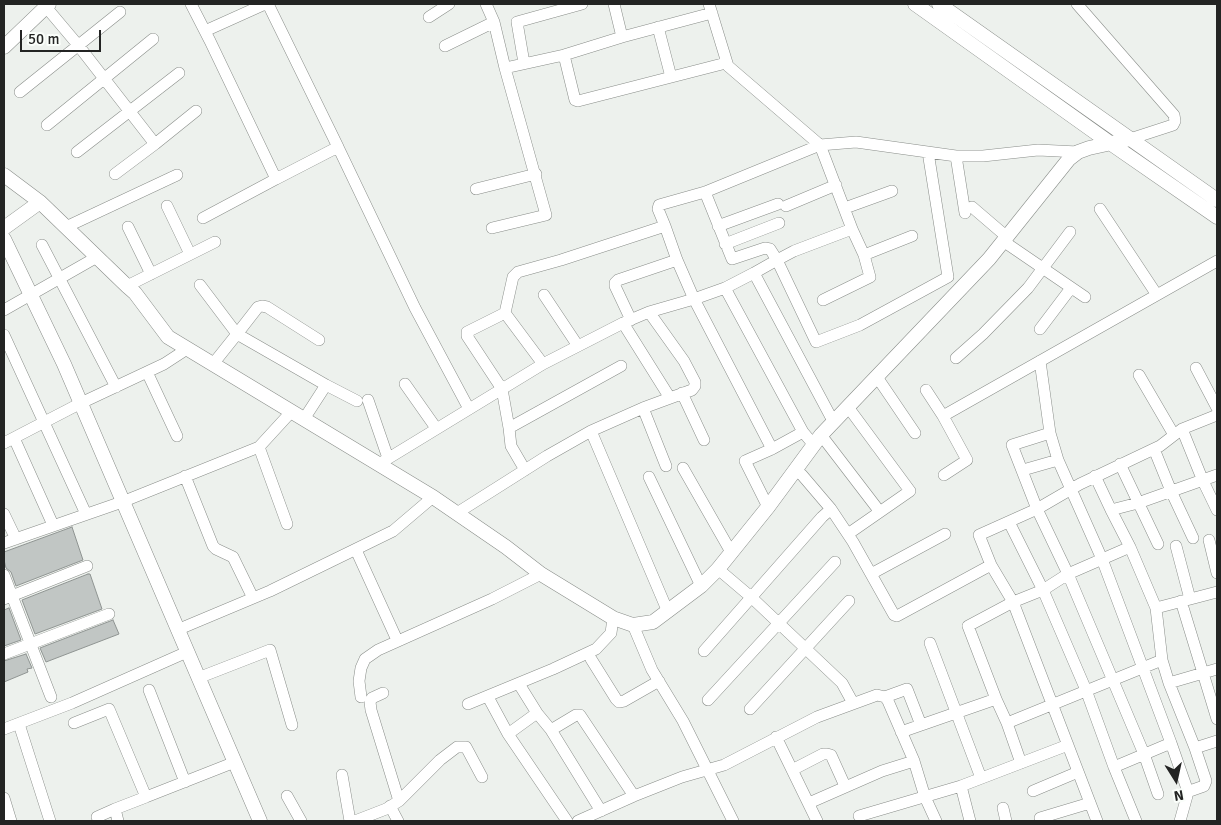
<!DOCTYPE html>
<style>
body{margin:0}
#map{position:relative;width:1221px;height:825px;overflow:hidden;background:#edf1ed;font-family:Signika,sans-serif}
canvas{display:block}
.frame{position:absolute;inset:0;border:5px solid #232423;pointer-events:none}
.north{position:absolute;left:1151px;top:755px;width:50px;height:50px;-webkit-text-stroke:4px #fafefa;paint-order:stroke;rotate:170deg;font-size:14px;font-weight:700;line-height:20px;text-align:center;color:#232423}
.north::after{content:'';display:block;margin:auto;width:18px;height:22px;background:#232423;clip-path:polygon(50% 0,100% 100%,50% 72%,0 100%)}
.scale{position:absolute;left:20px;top:30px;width:81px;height:22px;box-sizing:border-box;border:2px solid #232423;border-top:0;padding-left:6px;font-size:15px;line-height:18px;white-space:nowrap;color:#232423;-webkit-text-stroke:4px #fafefa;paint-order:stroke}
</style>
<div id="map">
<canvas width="1221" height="825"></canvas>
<div class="frame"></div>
<div class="north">N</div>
<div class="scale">50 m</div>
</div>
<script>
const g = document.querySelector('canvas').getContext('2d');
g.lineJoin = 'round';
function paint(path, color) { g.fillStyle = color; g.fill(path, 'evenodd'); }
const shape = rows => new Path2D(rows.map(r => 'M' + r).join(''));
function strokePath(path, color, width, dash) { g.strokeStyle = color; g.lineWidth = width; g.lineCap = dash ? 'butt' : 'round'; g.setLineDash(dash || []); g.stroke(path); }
const building = shape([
 [72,527,83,560,16,586,11,572,6,568,4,560,4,552,72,527],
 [88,574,90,574,102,609,35,634,22,600,88,574],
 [9,608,21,640,4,646,4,610,9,608],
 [113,620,119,634,46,662,40,648,113,620],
 [26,654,32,668,27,669,28,672,4,682,4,661,26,654]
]);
paint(building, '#c1c6c4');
strokePath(building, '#8f9492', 1);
const minor = shape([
 [191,4,210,41,276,179,338,147,268,4],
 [486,4,494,22,505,68,564,55,622,37,712,13],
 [614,4,622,37],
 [709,4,728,66,820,145,856,142,956,156,983,156,1038,150,1078,152],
 [1077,4,1174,115,1175,121,1173,125,1130,139],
 [46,7,78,45,155,144,196,111],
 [429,17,449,4],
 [658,27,671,77],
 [205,31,265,4],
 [445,46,494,22],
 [564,55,575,100,578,101,726,63],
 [524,63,517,22,582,4],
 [20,92,120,12],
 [47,125,153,39],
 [338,147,415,308,469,409],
 [77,152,179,73],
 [956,156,965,213],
 [115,174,155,144],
 [476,189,536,174],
 [705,192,732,259,765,248,770,249,777,260,794,251,852,229],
 [167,206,190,254],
 [786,206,836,185],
 [972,207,1007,237],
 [845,208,892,191],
 [1100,209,1157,295],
 [203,218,276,179],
 [665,226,658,209,659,205,705,192,820,145,852,229,864,255,870,277,823,300],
 [718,226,778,204],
 [66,227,177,175],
 [128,227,151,274],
 [492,228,546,215,505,68],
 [1003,241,1085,297],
 [725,244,779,223],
 [42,245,116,387],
 [864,255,912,236],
 [754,273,725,288,694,299,772,449,803,432],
 [200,285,237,334,258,307,262,306,267,307,319,340],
 [127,286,215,242],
 [725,288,803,432,813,444],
 [544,295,578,346],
 [4,310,97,257],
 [505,313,543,364],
 [631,320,615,286,615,283,618,280,677,260],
 [623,323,670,398],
 [1040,329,1071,288],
 [4,335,86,514],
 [956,358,983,334,1028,288,1070,232],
 [1040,361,1050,433,1058,460,1102,559,1171,743],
 [213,364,237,334,326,385,357,401],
 [1196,368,1217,408],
 [147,372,177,436],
 [1139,375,1174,435],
 [877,377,915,433],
 [405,384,436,428],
 [926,390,943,416,1217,261],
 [682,393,704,440],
 [368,400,388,458],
 [643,408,666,466],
 [943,416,967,460,944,475],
 [304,419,326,385],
 [833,421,754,273,777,260,816,342,860,325,948,277,928,152],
 [509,428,621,366],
 [1182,429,1203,481,1217,510],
 [591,431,668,612],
 [1050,433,1012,445,1037,509,1068,574,1144,754,1158,794],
 [821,435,880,512],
 [14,438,53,525],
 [4,443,81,403,164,364,187,349],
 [259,447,287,524],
 [1154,449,1171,491,1193,538],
 [379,464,543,364,623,323,649,312,684,361,695,382,695,386,692,390,643,408,591,431,547,456,457,513],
 [1120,464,1158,544],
 [683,468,731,552],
 [525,470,511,446,509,428,502,389,467,336,467,332,505,313,513,277,518,272,561,260,665,226,677,260,694,299,649,312],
 [795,470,802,475,831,509,853,542,894,615,897,616,991,565,979,535,1037,509,1080,484,1160,446,1182,429,1217,415],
 [1023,470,1058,460],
 [185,476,213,546,216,549,233,557,253,598],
 [1095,476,1111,510,1138,503,1217,475],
 [649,477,701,586],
 [768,507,745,461,772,449],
 [1111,510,1130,547],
 [4,514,16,539],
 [1009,522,1043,590,1086,690,1114,767],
 [848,534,910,491,848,407],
 [1209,540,1217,573],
 [4,543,122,502,259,447,292,411],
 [1176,546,1190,599],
 [356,550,397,640],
 [991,565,1013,602,1043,590,1068,574,1130,547,1156,608,1217,592],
 [718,569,751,597,842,683,853,703],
 [871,574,945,534],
 [4,575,51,697],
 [4,599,87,566],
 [1181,601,1217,719],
 [1156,608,1162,660],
 [633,625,652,670,683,721,733,821],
 [177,630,270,591,393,531,433,497],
 [930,643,981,778],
 [704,651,822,517,831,509],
 [4,654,109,614],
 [591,659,616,699,619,702,624,701,659,681],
 [1217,669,1169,683,1195,748,1217,741],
 [198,678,270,650,292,725],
 [519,684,537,713],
 [149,690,185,782],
 [383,693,372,698,370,702,371,710,399,801],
 [361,697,359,681,361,668,365,659,378,650,492,599,541,574],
 [488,697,508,734,567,821],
 [885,697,907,689,921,725],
 [996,699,968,626,1013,602,1097,821],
 [708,700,835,562],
 [468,704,553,669,596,649,611,633,613,618],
 [750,709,849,601],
 [74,723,109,709,146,797,235,762],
 [1007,723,1021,763],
 [19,724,50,821],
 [4,729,72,703,187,652],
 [551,730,601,811],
 [901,732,996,699,1007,723,1162,660,1169,683],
 [508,734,537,713,551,730,576,715,580,715,634,796],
 [776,737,817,821],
 [792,770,823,754,827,754,831,755,845,786],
 [342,775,350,821],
 [961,786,970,821],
 [1033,791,1078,772],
 [1187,792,1204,786,1206,781,1195,748],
 [287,796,301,821],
 [4,798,11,821],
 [809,803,882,771,914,761],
 [390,806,398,821],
 [1003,808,1006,821],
 [859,816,961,786,1068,745],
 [97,817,115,809],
 [1040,818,1090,803],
 [118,821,115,809,146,797],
 [355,821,386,809,399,801,440,760,457,747,466,747,482,777],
 [578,821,634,796,682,777,724,765,817,717,877,695,885,697,888,701,914,761,925,797,936,821],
 [1136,821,1114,767,1171,743,1186,786,1187,796,1180,821]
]);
const tertiary = shape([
 [915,4,1110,143,1217,217],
 [939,4,1217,200],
 [4,47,49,4],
 [4,175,40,202,127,286,135,293,168,337,433,497,506,547,541,574,613,618,633,625,653,622,701,586,718,569,768,507,821,435,989,259,1069,159,1078,152,1089,148,1130,139],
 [4,228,40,202],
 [4,239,64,364,260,821]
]);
strokePath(minor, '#898d89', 12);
strokePath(tertiary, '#898d89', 15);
strokePath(minor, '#fff', 11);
strokePath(tertiary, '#fff', 14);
</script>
